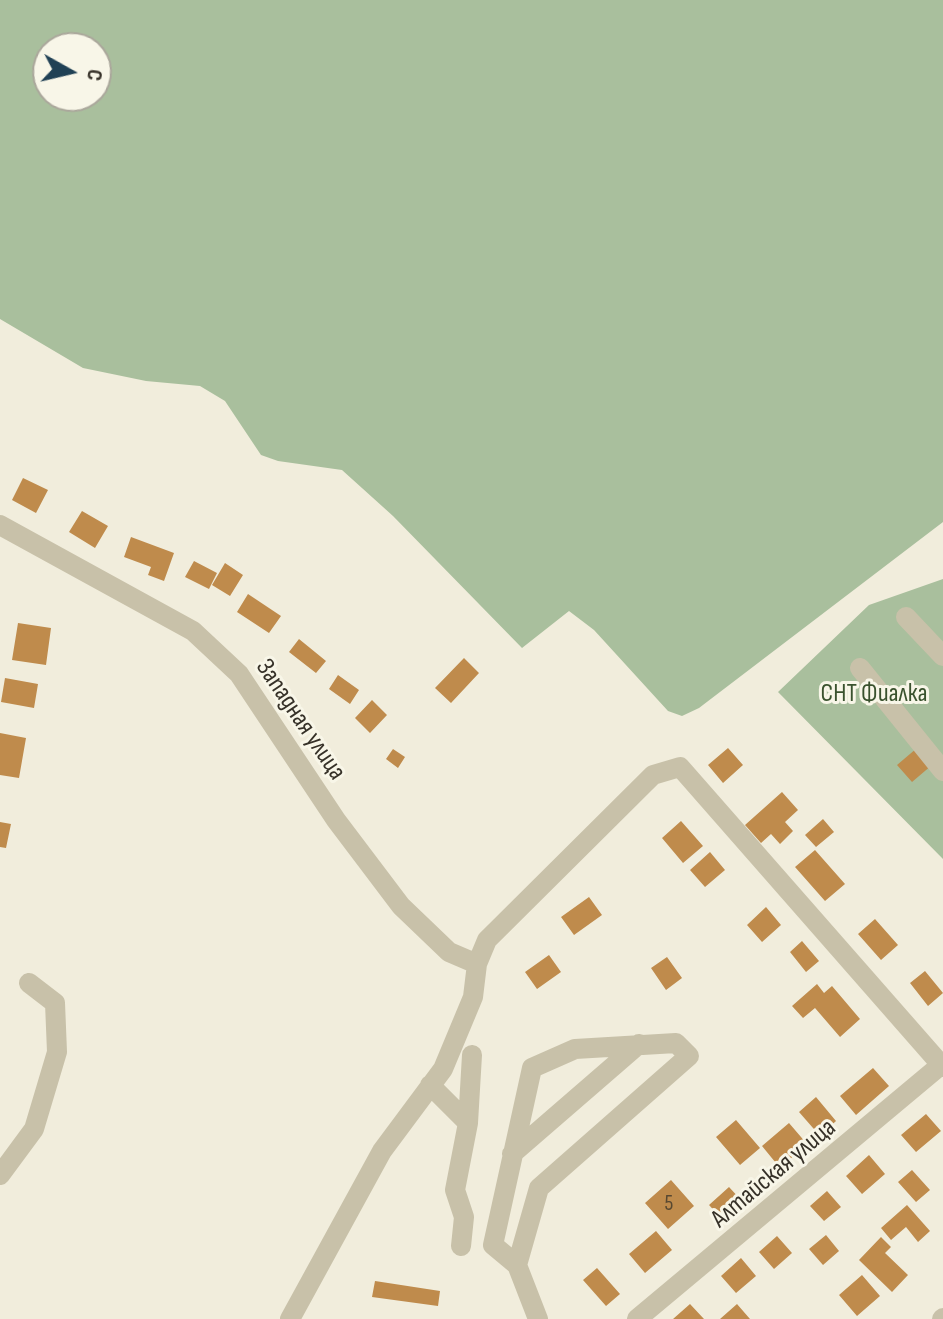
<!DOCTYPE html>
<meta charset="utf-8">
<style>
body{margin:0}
#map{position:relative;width:943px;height:1319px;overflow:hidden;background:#f1eddc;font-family:"Sofia Sans Condensed",sans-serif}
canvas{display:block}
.north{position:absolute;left:32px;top:32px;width:80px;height:80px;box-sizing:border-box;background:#f8f6e8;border:2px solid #aaa79b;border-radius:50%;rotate:98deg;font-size:22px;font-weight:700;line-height:32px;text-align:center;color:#363128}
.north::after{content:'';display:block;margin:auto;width:28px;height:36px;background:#204155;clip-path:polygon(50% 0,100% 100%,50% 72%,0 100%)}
</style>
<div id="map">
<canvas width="943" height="1319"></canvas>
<div class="north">С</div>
</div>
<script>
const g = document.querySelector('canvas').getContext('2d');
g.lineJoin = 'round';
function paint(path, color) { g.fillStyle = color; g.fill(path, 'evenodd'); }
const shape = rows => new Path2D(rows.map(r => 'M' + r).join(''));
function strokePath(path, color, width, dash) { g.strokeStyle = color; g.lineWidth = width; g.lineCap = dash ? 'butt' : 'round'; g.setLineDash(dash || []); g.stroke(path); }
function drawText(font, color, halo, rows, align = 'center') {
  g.font = font + ' "Sofia Sans Condensed",sans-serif'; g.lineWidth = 6; g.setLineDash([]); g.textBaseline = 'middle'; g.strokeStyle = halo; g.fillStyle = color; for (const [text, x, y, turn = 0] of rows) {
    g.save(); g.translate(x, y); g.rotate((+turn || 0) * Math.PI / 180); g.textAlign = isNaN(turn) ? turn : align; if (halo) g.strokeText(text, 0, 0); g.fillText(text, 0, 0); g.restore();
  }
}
paint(shape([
 [0,0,943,0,943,522,699,708,682,716,668,711,594,630,569,611,522,648,393,516,342,470,278,461,261,455,225,401,200,386,146,381,83,368,0,319],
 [48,48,96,48,96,96,48,96],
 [943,579,943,859,778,692,869,605]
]), '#a9bf9d');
paint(shape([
 [23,478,48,490,36,513,12,500],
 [82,511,108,526,95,548,69,532],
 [131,537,174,553,164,581,148,575,151,567,124,557],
 [194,561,217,573,209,589,185,577],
 [225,563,243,575,230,596,212,585],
 [248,594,281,616,269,633,237,612],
 [18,623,51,628,46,665,12,660],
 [299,639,326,661,316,673,289,652],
 [464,658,479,673,451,703,435,688],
 [338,675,359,690,350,704,329,689],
 [5,678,38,684,34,708,1,702],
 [372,700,387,715,370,733,355,718],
 [0,733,26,738,19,778,0,775],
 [728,748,743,765,723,783,708,765],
 [917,748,932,765,912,782,897,765],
 [393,749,405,757,398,768,386,759],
 [782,792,798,810,785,822,793,831,780,844,771,834,761,843,745,825],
 [823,819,834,832,816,847,805,835],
 [681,821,703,846,683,863,662,838],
 [0,822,11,824,6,848,0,847],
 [815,850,845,884,825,901,795,867],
 [710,852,725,870,705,887,690,870],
 [589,897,602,915,574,935,561,917],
 [766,907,781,925,762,942,747,925],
 [875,919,898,945,881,960,858,934],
 [802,941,819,961,806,972,790,952],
 [549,955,561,972,537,989,525,972],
 [667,957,682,978,666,990,651,968],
 [925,971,943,993,928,1006,910,983],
 [817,984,824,993,832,986,860,1019,840,1037,815,1008,803,1018,792,1006],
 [873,1068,889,1086,856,1115,840,1096],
 [816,1097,836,1121,820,1136,799,1112],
 [926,1114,941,1131,916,1152,901,1135],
 [736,1120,760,1148,740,1165,716,1137],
 [789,1123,807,1144,780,1168,762,1146],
 [869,1155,885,1174,862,1194,846,1176],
 [912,1170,930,1190,916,1202,898,1182],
 [671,1180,694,1206,668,1229,645,1203],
 [729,1187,741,1200,721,1218,709,1205],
 [827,1191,841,1207,824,1221,810,1206],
 [907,1205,930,1231,918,1242,906,1227,891,1240,881,1228],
 [656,1231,672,1250,645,1273,629,1254],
 [826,1235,839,1251,823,1265,809,1249],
 [777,1236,792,1253,774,1269,759,1252],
 [881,1237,891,1247,885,1253,908,1275,892,1292,859,1260],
 [741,1258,756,1276,736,1293,721,1276],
 [597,1268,620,1294,606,1306,583,1280],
 [862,1275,880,1296,857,1316,839,1295],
 [375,1281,440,1291,438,1306,372,1297],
 [690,1304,704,1319,673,1319],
 [737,1304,750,1319,720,1319]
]), '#bf8b4c');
strokePath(shape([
 [0,525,193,631,239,674,336,820,401,906,449,952,477,964],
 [906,617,943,656],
 [860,668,943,771],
 [430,1085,468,1123,472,1055],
 [512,1154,639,1044],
 [0,1175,34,1129,57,1052,55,1003,29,983],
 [461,1246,464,1217,455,1190,468,1123],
 [517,1265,493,1245,532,1068,575,1049,676,1043,689,1056,539,1188,517,1265,538,1319],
 [290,1319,382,1151,443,1069,473,997,477,964,487,940,653,775,680,767,943,1067],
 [637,1319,941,1065],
 [942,1319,943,1318]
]), '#c8c1a9', 20);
drawText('22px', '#584831', null, [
 ["5",669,1204]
]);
drawText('26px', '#3a522e', '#f8f6e8', [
 ["СНТ Фиалка",874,694]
]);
drawText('26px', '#363128', '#f8f6e8', [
 ["Западная улица",300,720,56],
 ["Алтайская улица",774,1174,-40]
]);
</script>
